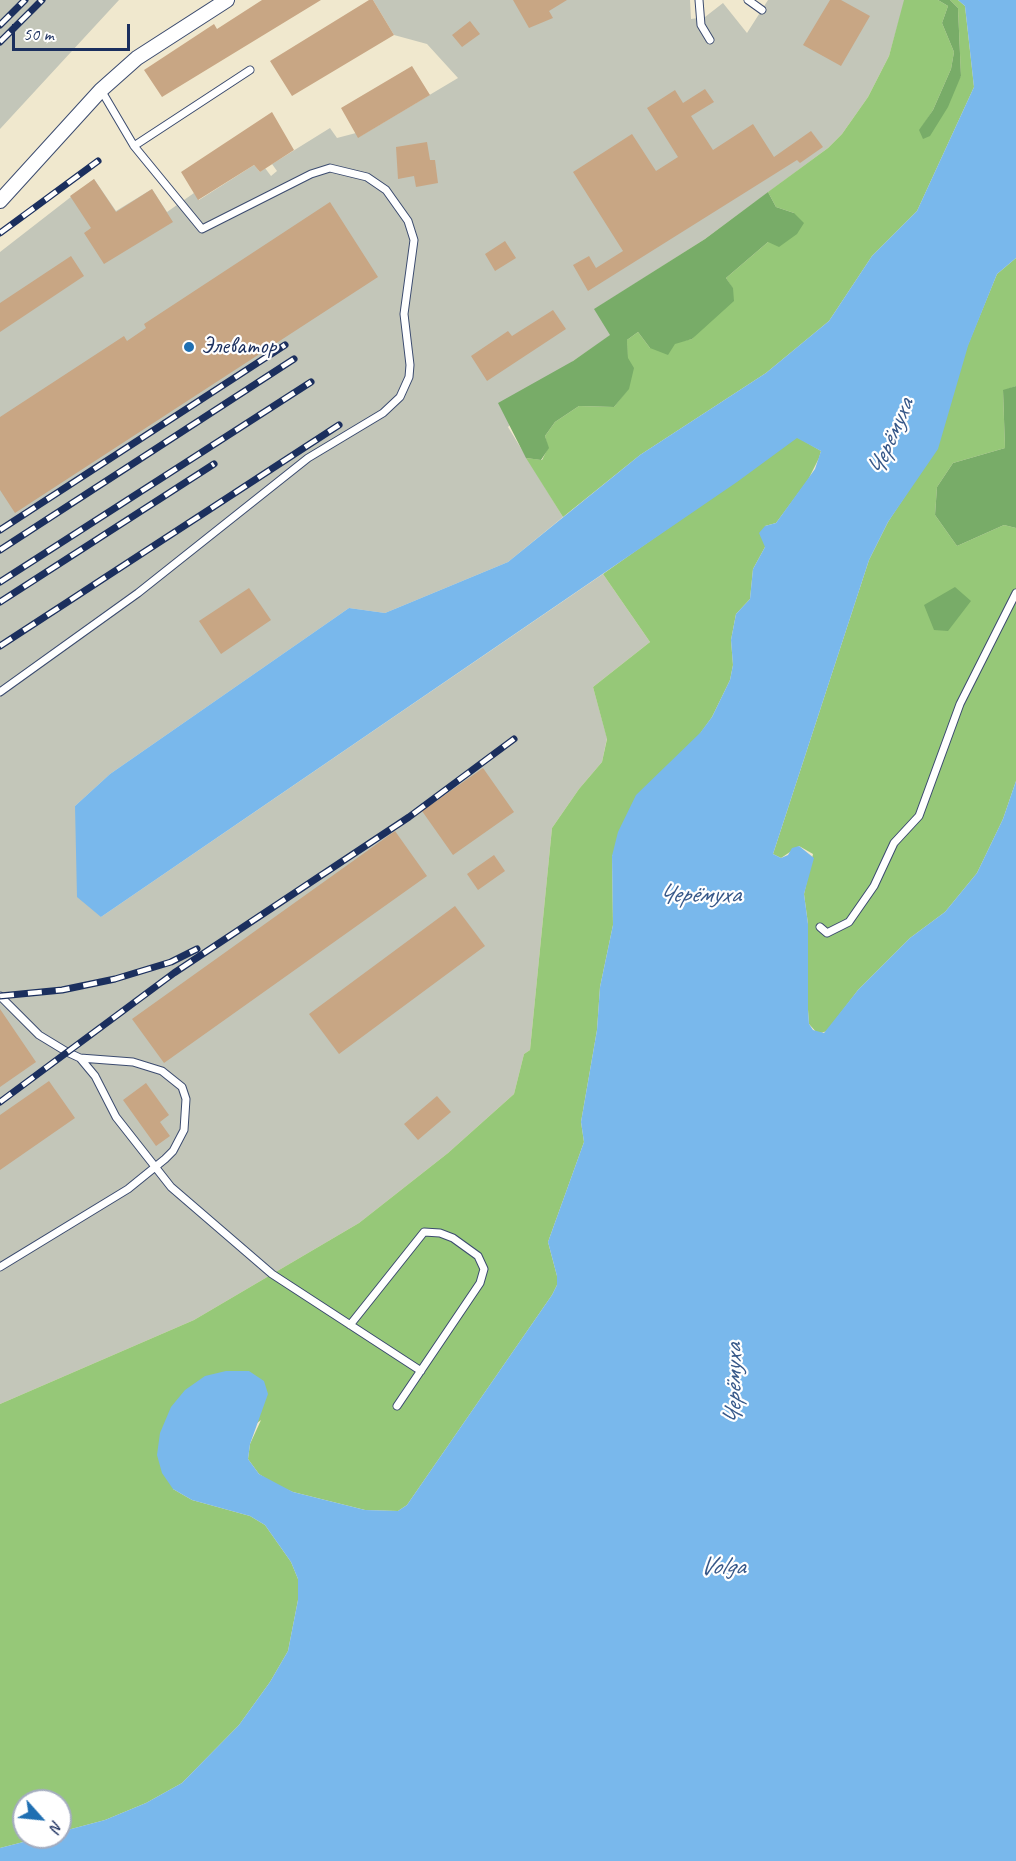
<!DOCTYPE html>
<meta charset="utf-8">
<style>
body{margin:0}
#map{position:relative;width:1016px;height:1861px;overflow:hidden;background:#f0e8ce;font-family:Caveat,sans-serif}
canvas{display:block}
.north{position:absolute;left:12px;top:1789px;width:60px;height:60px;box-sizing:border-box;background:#fff;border:2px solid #a4acbf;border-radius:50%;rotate:117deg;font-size:16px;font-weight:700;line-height:24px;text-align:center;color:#1b2f5e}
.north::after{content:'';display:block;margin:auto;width:21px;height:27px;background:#1f6fb2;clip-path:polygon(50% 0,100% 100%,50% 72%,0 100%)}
.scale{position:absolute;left:12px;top:24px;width:118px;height:27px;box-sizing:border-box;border:3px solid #1b2f5e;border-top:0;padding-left:8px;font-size:18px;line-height:21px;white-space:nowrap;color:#1b2f5e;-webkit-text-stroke:4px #fff;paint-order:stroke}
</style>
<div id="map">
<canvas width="1016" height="1861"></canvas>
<div class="north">N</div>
<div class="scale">50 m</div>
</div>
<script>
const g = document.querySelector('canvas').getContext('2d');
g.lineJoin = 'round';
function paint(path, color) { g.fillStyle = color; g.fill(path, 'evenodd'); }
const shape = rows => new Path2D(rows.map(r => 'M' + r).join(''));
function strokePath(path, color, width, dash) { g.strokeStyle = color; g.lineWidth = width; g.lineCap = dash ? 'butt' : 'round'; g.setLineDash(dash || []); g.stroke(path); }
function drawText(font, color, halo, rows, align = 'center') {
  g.font = font + ' Caveat,sans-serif'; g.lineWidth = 4.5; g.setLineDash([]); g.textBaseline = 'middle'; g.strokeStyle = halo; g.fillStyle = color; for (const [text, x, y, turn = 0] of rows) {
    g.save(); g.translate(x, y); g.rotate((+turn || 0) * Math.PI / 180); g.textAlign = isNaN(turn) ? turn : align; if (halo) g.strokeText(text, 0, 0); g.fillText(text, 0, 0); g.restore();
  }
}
paint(shape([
 [0,0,119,0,0,129],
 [373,0,690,0,691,19,705,17,723,3,747,33,768,0,904,0,904,3,889,56,868,97,842,134,828,148,705,239,595,309,611,335,573,361,508,427,563,517,508,562,385,613,349,608,110,774,75,806,101,917,603,574,650,642,593,687,607,738,602,762,579,789,552,828,530,1050,524,1054,514,1094,448,1153,359,1223,194,1320,0,1404,0,252,94,179,116,211,152,189,167,212,194,193,199,200,254,165,260,172,265,168,271,176,277,171,272,164,330,128,337,138,356,133,359,137,458,78,427,44,394,35]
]), '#c3c6b9');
paint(shape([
 [904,0,938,0,948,6,942,23,954,52,951,69,933,110,920,130,961,76,958,8,950,0,958,0,965,6,974,87,917,211,872,256,829,321,766,373,640,455,563,517,526,458,542,460,548,448,545,436,555,422,579,406,614,407,628,389,627,340,638,332,650,348,692,339,733,289,726,278,768,242,794,213,776,207,768,192,828,148,842,134,868,97,889,56],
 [1016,258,1016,386,1003,391,1005,448,953,463,937,487,935,515,957,546,1004,525,1016,528,1016,781,1003,819,977,873,945,912,910,938,858,990,827,1031,818,1034,809,1024,808,1010,808,924,804,894,813,854,799,846,781,858,773,854,869,560,888,522,907,493,997,274],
 [797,437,821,451,819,458,808,480,776,523,765,526,765,547,753,569,750,599,736,614,731,640,733,665,730,680,712,717,612,856,613,925,600,987,597,1030,581,1122,584,1142,548,1242,557,1276,557,1285,552,1295,407,1505,398,1511,365,1510,293,1492,276,1485,259,1474,248,1459,250,1444,261,1420,173,1489,192,1500,250,1516,265,1525,291,1562,298,1579,298,1600,288,1651,270,1682,239,1725,182,1783,146,1803,105,1820,60,1832,60,1801,24,1801,24,1837,43,1837,0,1848,0,1404,194,1320,359,1223,448,1153,514,1094,524,1054,530,1050,552,828,579,789,602,762,607,739,593,687,650,642,603,574]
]), '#96c878');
paint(shape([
 [938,0,950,0,958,8,961,76,948,107,930,136,923,139,919,130,933,110,951,69,954,52,942,23,948,6],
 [768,192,776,207,794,213,804,223,797,234,779,247,768,242,726,278,733,288,734,301,692,339,675,344,668,355,650,348,638,332,627,340,628,358,634,368,629,389,614,407,579,406,555,422,545,436,549,448,541,460,526,458,498,403,573,361,610,335,594,309,705,239],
 [1016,386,1016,528,1004,525,957,546,935,515,937,487,953,463,1005,448,1003,390],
 [955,587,971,601,948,631,934,630,924,605]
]), '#78ac68');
paint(shape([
 [958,0,1016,0,1016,258,997,274,968,346,938,449,888,522,869,560,773,854,781,858,788,855,792,848,799,846,814,858,804,894,808,924,808,1010,809,1024,813,1030,824,1033,858,990,910,938,945,912,977,873,1003,819,1016,781,1016,1861,0,1861,0,1848,43,1837,60,1837,60,1832,105,1820,146,1803,182,1783,239,1725,270,1682,288,1651,298,1600,298,1579,291,1562,265,1525,250,1516,192,1500,173,1489,162,1473,157,1455,160,1433,171,1407,185,1390,205,1376,226,1371,249,1371,264,1381,268,1394,250,1444,248,1459,259,1474,293,1492,365,1510,398,1511,407,1505,552,1295,557,1285,557,1276,548,1242,584,1142,581,1122,597,1030,600,987,613,925,612,856,618,832,636,795,700,733,712,717,730,680,733,665,731,640,736,614,750,599,753,569,765,547,759,533,765,526,776,523,815,469,821,451,797,438,737,482,101,917,77,897,75,806,110,774,349,608,385,613,508,562,640,455,766,373,829,321,872,256,917,211,974,87,965,6]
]), '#79b8ec');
paint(shape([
 [262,0,321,0,162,97,144,70,214,24,217,29],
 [369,0,373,0,394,35,292,96,270,61],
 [513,0,567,0,549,11,553,18,529,28],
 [830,0,841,0,870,16,841,66,803,45],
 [470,21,480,34,462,47,452,35],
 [412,66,430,95,358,138,341,108],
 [705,89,714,102,691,116,713,150,753,124,774,157,811,131,823,147,800,163,797,160,588,291,573,265,589,256,596,268,623,251,573,172,632,134,656,171,678,157,647,108,675,90,683,103],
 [272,112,294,150,260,172,254,165,198,200,181,172],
 [427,142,430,160,435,160,438,183,416,187,414,176,398,179,396,147],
 [94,179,116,212,152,189,173,222,104,264,84,233,91,228,70,196],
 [330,202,378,277,15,513,0,490,0,417,124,336,127,341,146,328,144,324],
 [505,241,516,258,495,271,485,254],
 [71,256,84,276,0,332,0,303],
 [553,310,566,329,487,381,471,356,508,331,512,336],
 [249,588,271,620,221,654,199,621],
 [483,768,514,812,453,855,422,811],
 [395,831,427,876,164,1063,132,1019],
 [494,855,505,871,478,890,467,874],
 [455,906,485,946,339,1054,309,1014],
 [0,1009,36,1062,0,1087],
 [49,1081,75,1118,0,1170,0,1115],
 [146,1083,169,1115,160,1122,170,1136,156,1146,123,1100],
 [437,1096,451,1112,418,1140,404,1124]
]), '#c8a684');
const service = shape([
 [699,0,701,25,710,40],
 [748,0,762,10],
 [101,90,134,146,250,70],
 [0,692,138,593,308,458,383,413,400,397,409,377,410,365,404,314,414,240,408,221,386,190,367,177,330,168,311,174,202,229,134,146],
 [820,927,827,933,849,922,874,886,894,843,919,816,960,704,1016,593],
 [0,996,39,1035,67,1052,80,1058,133,1062,162,1071,182,1087,186,1099,184,1130,173,1151,165,1159,128,1189,0,1267],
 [80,1058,95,1076,116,1117,171,1187,272,1274,421,1371],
 [350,1325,424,1232,440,1233,453,1238,478,1256,484,1269,480,1283,397,1406]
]);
const minor = shape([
 [0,201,101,90,137,58,227,0]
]);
strokePath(service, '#3b4b6f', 9);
strokePath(minor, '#3b4b6f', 16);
strokePath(service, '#fff', 7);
strokePath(minor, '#fff', 14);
const rail = shape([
 [0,25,25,0],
 [0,42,42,0],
 [0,233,98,161],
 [0,530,285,345],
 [0,550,294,359],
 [0,582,311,382],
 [0,602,214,464],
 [0,646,339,425],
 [0,996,62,990,115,979,171,962,197,949],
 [0,1102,174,973,409,817,514,739]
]);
strokePath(rail, '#1b2f5e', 7);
strokePath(rail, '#fff', 4.5, [14]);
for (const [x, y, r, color] of [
 [189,347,6,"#1f6fb2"]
]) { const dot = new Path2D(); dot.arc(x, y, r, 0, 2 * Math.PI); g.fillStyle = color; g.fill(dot); strokePath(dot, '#fff', 2); }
drawText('24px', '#1b2f5e', '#fff', [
 ["Элеватор",201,347]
], 'left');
drawText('italic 26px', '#375889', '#fff', [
 ["Черёмуха",891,438,-67],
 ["Черёмуха",699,895],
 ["Черёмуха",734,1385,-90],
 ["Volga",722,1567]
]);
</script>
